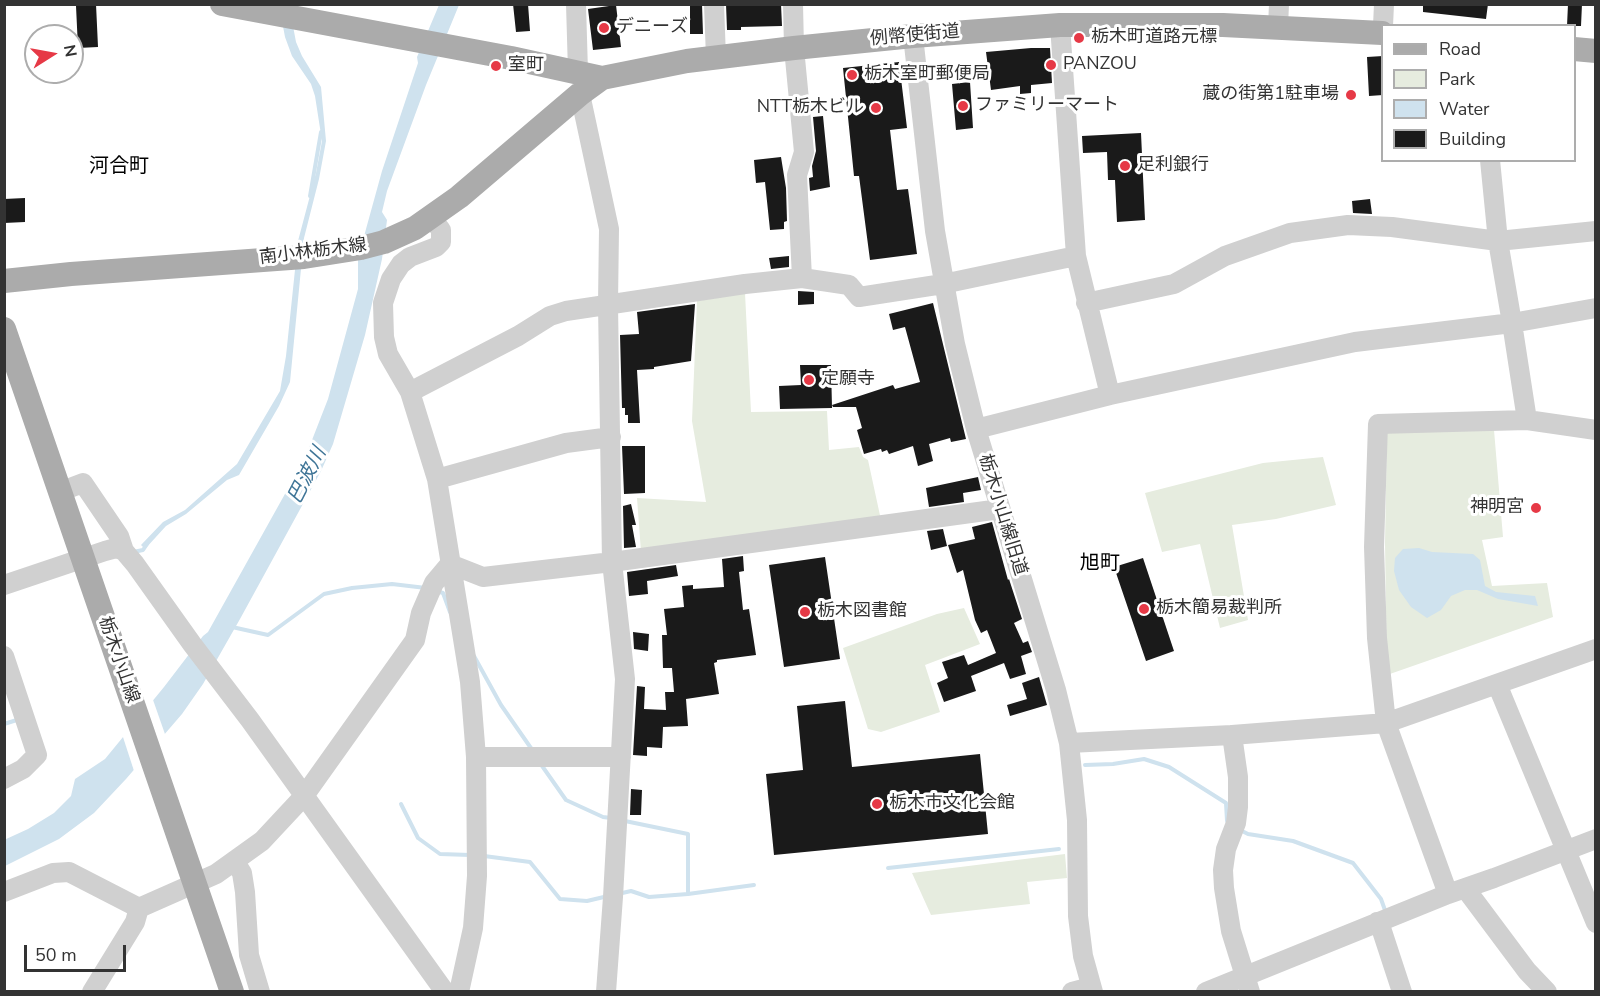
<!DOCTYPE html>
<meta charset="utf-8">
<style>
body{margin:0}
#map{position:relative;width:1600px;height:996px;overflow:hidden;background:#fff;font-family:"Nunito Sans",sans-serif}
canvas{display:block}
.frame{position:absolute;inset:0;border:6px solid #333;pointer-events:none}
.legend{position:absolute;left:1381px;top:24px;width:195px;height:138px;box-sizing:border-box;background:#fff;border:2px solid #adadad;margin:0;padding:8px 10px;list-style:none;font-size:18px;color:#333}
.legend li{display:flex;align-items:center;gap:12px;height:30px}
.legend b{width:30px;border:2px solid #adadad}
.north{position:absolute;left:24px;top:24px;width:60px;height:60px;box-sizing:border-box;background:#fff;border:2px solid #adadad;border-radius:50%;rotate:79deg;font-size:16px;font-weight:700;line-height:24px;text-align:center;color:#333}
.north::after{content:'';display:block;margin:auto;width:21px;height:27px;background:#e63946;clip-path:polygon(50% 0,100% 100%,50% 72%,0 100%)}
.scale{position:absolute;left:24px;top:945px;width:102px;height:27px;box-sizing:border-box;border:3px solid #333;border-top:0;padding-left:8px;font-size:18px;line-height:21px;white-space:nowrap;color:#333;-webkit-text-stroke:4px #fff;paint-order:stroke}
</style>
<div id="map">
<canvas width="1600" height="996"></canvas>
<div class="frame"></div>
<ul class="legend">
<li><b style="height:8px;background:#ababab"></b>Road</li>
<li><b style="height:16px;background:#e6ecdf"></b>Park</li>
<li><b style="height:16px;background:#cfe2ee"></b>Water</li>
<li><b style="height:16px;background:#1a1a1a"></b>Building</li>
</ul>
<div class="north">N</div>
<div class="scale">50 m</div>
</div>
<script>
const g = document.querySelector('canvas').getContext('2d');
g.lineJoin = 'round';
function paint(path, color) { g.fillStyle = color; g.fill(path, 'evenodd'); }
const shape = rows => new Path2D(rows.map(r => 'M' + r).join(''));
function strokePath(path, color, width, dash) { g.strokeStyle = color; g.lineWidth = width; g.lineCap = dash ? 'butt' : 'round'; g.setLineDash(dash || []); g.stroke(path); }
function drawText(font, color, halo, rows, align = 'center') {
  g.font = font + ' "Nunito Sans","Noto Sans JP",sans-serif'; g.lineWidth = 6; g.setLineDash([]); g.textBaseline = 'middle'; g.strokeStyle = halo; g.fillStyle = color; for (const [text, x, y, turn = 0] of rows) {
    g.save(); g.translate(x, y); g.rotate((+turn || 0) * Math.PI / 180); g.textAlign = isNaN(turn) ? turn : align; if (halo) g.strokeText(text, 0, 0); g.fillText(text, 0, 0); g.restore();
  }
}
paint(shape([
 [745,293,751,412,827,411,829,450,859,447,863,457,868,460,881,520,641,552,637,498,706,502,692,421,697,301],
 [1494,430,1503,537,1482,540,1492,586,1547,583,1553,617,1387,675,1385,543,1387,432],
 [1323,457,1336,505,1276,519,1232,525,1248,620,1220,628,1200,544,1162,552,1145,493,1263,463],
 [964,608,980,644,925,665,940,712,881,732,868,729,843,648,937,614],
 [1065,854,1067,878,1027,882,1030,904,931,915,912,873]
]), '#e6ecdf');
paint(shape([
 [279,5,289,5,296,42,302,56,321,87,326,141,319,179,304,238,290,382,279,406,239,475,227,480,186,514,166,526,145,549,141,545,163,522,185,510,237,464,280,391,286,356,298,241,316,173,322,141,315,96,311,84,292,56,285,37],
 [439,5,459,5,426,85,387,191,382,212,387,220,382,259,365,335,333,444,321,471,240,619,203,684,182,714,126,779,94,813,59,839,5,866,4,840,28,829,54,813,71,796,75,779,105,759,164,687,203,636,208,632,305,458,328,399,358,289,358,258,382,171,418,63,417,57],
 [1419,548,1432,552,1473,554,1480,560,1485,586,1496,592,1535,596,1538,606,1498,599,1477,590,1465,590,1451,596,1441,610,1427,618,1411,607,1399,590,1394,571,1395,558,1403,549]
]), '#cfe2ee');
paint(shape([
 [152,697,166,737,135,774,122,734]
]), '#fff');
strokePath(shape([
 [310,196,321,132],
 [133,552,143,550,147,544],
 [436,591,443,593,450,612],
 [232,627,268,635,324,594,352,588,392,584,426,588],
 [474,656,501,705,533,751],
 [4,724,20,719],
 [540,763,566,800,603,817,611,818],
 [1085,765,1113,764,1144,759,1169,767,1226,803,1227,821],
 [401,804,418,838,440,854,470,855],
 [625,821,688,834,688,894,754,885],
 [1240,830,1248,834,1293,841,1353,863,1381,899,1386,913],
 [484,856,530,862,560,899,587,901,608,896],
 [888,868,1059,849],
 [618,894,631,891,649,897,688,894]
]), '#cfe2ee', 4);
paint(shape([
 [96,4,98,47,78,48,76,6],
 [513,4,528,4,530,31,516,32],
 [690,4,702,4,703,34,690,34],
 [726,4,781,4,782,26,741,27,741,30,727,30],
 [1423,4,1488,4,1486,19,1423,12],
 [1568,4,1582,4,1581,26,1567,26],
 [616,5,621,47,593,50,588,9],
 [1031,48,1050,48,1052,83,1031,85,1031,93,1020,94,1020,86,991,90,986,52],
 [1383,56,1383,95,1369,96,1367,57],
 [899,62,907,128,890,130,897,190,908,189,917,254,870,260,859,176,854,176,843,68],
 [970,82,973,128,956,130,952,84],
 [823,116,830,187,810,191,809,178,813,177,812,166,816,151,813,117],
 [1141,133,1145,220,1117,222,1115,180,1108,180,1107,152,1083,153,1082,136],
 [781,157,786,188,787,221,784,222,784,229,770,230,765,182,756,183,754,160],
 [25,198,25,222,4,223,4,199],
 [1370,199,1372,214,1353,213,1352,201],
 [789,256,789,267,771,269,769,258],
 [798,291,814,292,814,304,798,305],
 [933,303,966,439,951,442,950,438,929,444,933,461,918,466,913,446,889,454,887,450,882,452,881,449,864,454,857,430,862,428,856,407,833,407,832,405,893,385,895,389,920,382,905,327,893,330,889,314],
 [695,304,691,361,654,367,654,369,637,370,640,423,628,423,628,415,625,415,625,408,622,408,620,335,639,334,637,312],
 [800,365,831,365,832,408,780,409,779,386,801,385],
 [622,446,645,446,645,493,624,494],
 [978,477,981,490,963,493,964,502,929,507,926,488],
 [631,504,636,525,632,525,636,547,624,548,623,506],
 [992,522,1008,580,1009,579,1022,619,1014,623,1023,643,1028,641,1032,652,1021,656,1026,674,1010,679,1004,663,971,676,976,691,944,702,937,683,948,678,942,662,964,655,968,665,996,653,987,630,981,633,975,620,963,570,957,573,948,545,975,539,972,527],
 [943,529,947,546,931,550,927,531],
 [743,556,744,571,739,572,743,610,749,609,756,655,717,660,717,662,714,663,719,694,686,699,688,726,663,727,662,748,647,747,647,756,633,755,637,686,645,687,644,709,666,710,665,692,674,692,672,668,663,668,662,635,667,635,664,609,684,607,682,586,693,585,693,589,724,587,722,559],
 [825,557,840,659,784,667,769,565],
 [1143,558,1174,651,1146,661,1114,567],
 [676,565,678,576,647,581,648,594,629,596,627,572],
 [633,632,649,634,648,651,634,649],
 [1039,677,1047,705,1010,716,1007,705,1027,699,1022,683],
 [845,701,852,767,980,754,988,834,774,855,766,774,803,770,797,706],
 [631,789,642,790,641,815,630,815]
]), '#1a1a1a');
strokePath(shape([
 [576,4,578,72],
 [714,4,716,58],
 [793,4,794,48,804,152,797,175,802,278],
 [1060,25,1076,256,1110,395],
 [1383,26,1384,4],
 [1278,27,1279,4],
 [913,36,935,231,955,344,976,429,1056,690,1069,743,1077,820,1078,916,1083,956,1093,992],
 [580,94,609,229,608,304,612,562,625,679,613,897,606,992],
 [431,217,441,230,441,242,436,247,410,257,401,264,391,279,383,303,384,337,388,354,410,392,437,479,470,682,476,757,477,876,473,928,459,992],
 [1086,303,1174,284,1225,256,1290,233,1348,225,1392,227,1498,241,1596,231],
 [410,392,518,336,550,316,566,311,745,284,802,278,849,285,859,297,943,284,1076,256],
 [1527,420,1512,323,1596,308],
 [976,429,1110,395,1355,342,1512,323,1498,241,1490,160],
 [437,479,566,443,611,437],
 [62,491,83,483,119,536,124,551],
 [4,585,105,551,116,548,124,551,135,564,192,644,250,720,445,992],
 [4,656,37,755,23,769,4,779],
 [1497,684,1596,923],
 [1232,735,1238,777,1238,807,1236,823,1226,849,1223,870,1224,888,1231,931,1250,992],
 [1069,743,1232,735,1386,723,1596,649],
 [476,757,621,757],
 [235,862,242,873,245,892,249,955,260,992],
 [1465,888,1527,971,1547,992],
 [4,892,53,873,69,872,139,908],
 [1448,894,1386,723,1377,638,1374,547,1378,424,1527,420,1596,430],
 [1377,922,1382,931,1402,992],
 [92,992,135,922,139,908,216,874,262,841,304,796,415,640,421,613,434,583,450,564,483,577,612,562,1000,509],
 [1072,992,1091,987],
 [1206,992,1448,894,1494,878,1596,839]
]), '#d0d0d0', 20);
strokePath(shape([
 [222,4,511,58,602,78,687,61,794,48,913,36,1060,25,1223,25,1382,33],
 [1574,49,1596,51],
 [4,281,71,274,304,257,361,248,384,242,415,228,459,197,580,94,602,78],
 [4,329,232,992]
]), '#ababab', 24);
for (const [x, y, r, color] of [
 [604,28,6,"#e63946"],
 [1079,38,6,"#e63946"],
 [1051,65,6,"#e63946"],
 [496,66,6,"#e63946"],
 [852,75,6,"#e63946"],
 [1351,95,6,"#e63946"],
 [963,106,6,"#e63946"],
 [876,108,6,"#e63946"],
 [1125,166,6,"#e63946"],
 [809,380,6,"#e63946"],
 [1536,508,6,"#e63946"],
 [1144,609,6,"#e63946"],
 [805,612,6,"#e63946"],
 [877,804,6,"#e63946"]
]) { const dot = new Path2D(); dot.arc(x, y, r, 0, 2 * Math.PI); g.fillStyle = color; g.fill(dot); strokePath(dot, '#fff', 2); }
drawText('18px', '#333', '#fff', [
 ["デニーズ",616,28],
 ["栃木町道路元標",1091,38],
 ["PANZOU",1063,65],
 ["室町",508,66],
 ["栃木室町郵便局",864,75],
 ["蔵の街第1駐車場",1339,95,"right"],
 ["ファミリーマート",975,106],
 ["NTT栃木ビル",864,108,"right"],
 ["足利銀行",1137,166],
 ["定願寺",821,380],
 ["神明宮",1524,508,"right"],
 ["栃木簡易裁判所",1156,609],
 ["栃木図書館",817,612],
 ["栃木市文化会館",889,804]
], 'left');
drawText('18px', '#333', '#fff', [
 ["例幣使街道",915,36,-5],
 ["南小林栃木線",313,252,-7],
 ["栃木小山線旧道",1002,515,73],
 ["栃木小山線",118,660,71]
]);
drawText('20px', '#000', '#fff', [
 ["河合町",119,167],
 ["旭町",1100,564]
]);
drawText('italic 20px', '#3f7597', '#fff', [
 ["巴波川",308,476,-63]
]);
</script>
